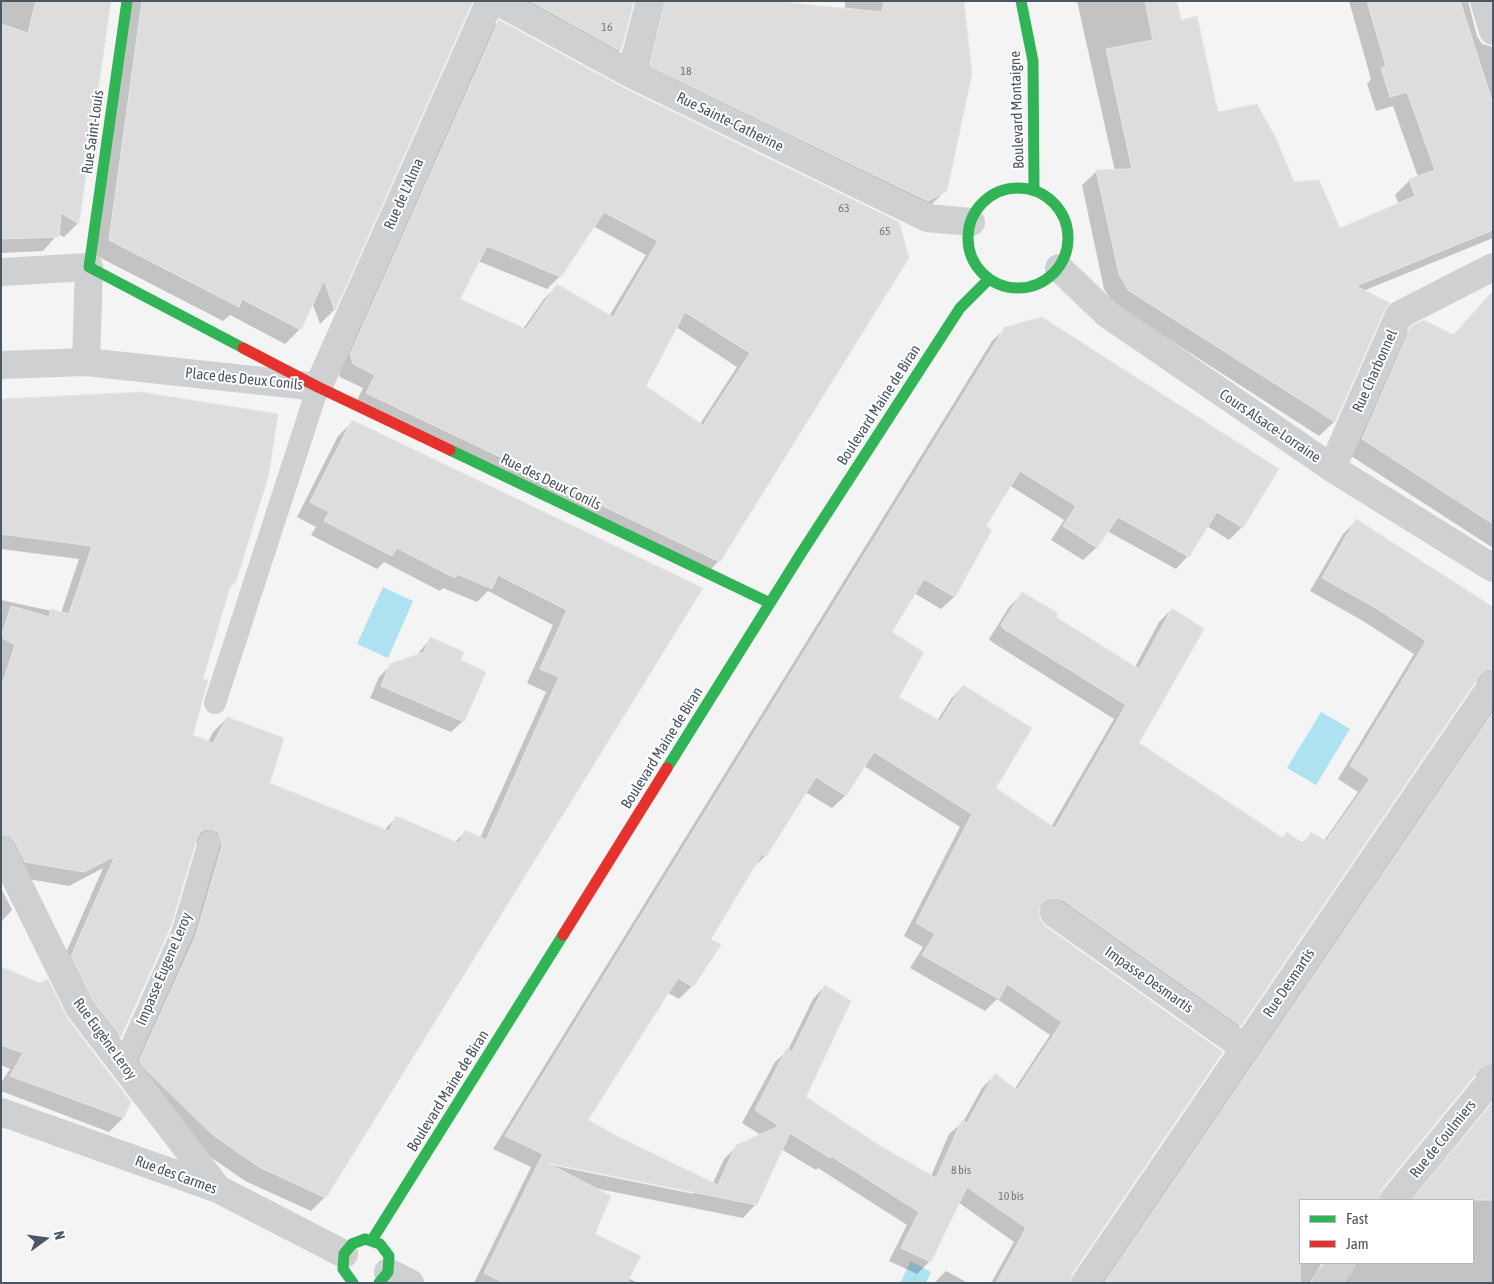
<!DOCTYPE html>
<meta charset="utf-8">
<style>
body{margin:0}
#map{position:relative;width:1494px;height:1284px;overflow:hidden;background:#f4f4f4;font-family:"Asap Condensed",sans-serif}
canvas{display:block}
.frame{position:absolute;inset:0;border:2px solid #4a5661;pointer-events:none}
.legend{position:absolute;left:1299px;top:1199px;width:175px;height:65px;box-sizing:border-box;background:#fff;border:1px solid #b7bbc0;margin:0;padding:6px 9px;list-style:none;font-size:15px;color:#4a5661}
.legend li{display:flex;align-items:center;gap:10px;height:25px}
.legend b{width:25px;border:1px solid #b7bbc0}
.north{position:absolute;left:20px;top:1214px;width:50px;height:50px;-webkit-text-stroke:4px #fff;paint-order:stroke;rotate:76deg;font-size:14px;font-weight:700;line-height:20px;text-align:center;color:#4a5661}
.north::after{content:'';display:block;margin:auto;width:18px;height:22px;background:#4a5661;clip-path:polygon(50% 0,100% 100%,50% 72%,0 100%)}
</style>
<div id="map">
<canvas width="1494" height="1284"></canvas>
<div class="frame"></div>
<ul class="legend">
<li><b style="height:6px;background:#30b455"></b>Fast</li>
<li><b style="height:6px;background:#e5322d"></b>Jam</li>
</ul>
<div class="north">N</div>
</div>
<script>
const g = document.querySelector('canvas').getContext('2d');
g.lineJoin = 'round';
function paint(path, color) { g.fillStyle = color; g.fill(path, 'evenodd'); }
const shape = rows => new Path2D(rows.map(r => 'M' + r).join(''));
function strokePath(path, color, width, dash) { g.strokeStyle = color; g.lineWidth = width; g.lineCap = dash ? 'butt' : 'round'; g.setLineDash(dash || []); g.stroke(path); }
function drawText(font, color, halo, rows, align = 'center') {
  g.font = font + ' "Asap Condensed",sans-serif'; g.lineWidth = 4; g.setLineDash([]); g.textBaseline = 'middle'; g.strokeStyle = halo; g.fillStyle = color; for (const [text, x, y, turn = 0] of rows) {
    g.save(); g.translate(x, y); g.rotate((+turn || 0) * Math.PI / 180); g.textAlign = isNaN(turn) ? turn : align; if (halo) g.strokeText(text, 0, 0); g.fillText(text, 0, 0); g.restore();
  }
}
paint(shape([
 [383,587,413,601,388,658,357,644],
 [1321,712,1350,729,1316,785,1287,768],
 [911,1261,931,1272,926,1283,900,1283]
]), '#aee2f0');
paint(shape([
 [1,1,110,1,78,223,64,237,58,234,43,251,1,253],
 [126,1,471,1,334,310,320,324,312,302,300,329,285,344,230,315,223,321,95,255],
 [488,1,633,1,620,50,605,65],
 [641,1,776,1,845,10,845,1,962,1,946,190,931,205,635,80],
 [1077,1,1176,1,1180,21,1217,113,1294,183,1339,230,1399,204,1395,195,1410,180,1418,177,1393,106,1376,111,1367,84,1371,79,1349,1,1468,1,1477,36,1482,44,1493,47,1493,238,1363,291,1384,308,1334,422,1319,436,1114,304,1104,289,1082,185,1097,171,1115,171],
 [499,21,624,89,898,223,719,561,706,574,354,406,363,388,340,377,337,368,486,34],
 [593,226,646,255,609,316,557,286,544,299,523,329,458,299,478,261,547,289,560,276],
 [676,327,737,367,700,424,644,388],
 [1493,291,1493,548,1348,454,1397,343,1412,327,1453,335],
 [1006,328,1278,470,1242,527,1229,540,1207,526,1188,556,1176,569,1107,531,1096,548,1083,560,1051,540,1064,520,1009,485,984,526,991,530,954,597,941,609,914,593,890,632,898,697,937,721,951,699,963,686,994,788,1051,827,1114,719,992,642,989,639,1009,607,1022,594,1054,617,1135,667,1159,622,1172,609,1137,744,1282,839,1287,834,1301,844,1312,833,1324,841,1358,792,1338,779,1414,654,1363,621,1310,591,1343,534,1356,521,1493,608,1493,688,1480,681,1474,682,1240,1025,1227,1038,1042,910,1037,911,1038,920,1044,927,1222,1052,1071,1274,1068,1283,991,1283,1014,1242,958,1202,930,1261,917,1274,889,1261,907,1225,818,1168,816,1170,781,1149,756,1204,743,1218,594,1188,593,1235,628,1278,638,1283,474,1283,531,1167,493,1149,992,341],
 [864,766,960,827,904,936,923,947,910,968,985,1011,997,999,1050,1035,1014,1090,995,1075,982,1088,963,1122,949,1134,931,1176,879,1146,805,1097,825,986,813,999,788,1050,775,1062,742,1123,761,1135,737,1146,724,1159,713,1183,618,1138,587,1120,668,993,679,999,692,986,710,939,752,869,765,856,805,792,832,808,845,796],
 [541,1160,691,1191,694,1194,541,1163],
 [1,400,235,582,228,589,202,680,192,736,208,742,213,732,227,718,269,783,384,830,396,818,455,842,466,831,480,838,546,692,527,683,553,625,488,591,477,602,443,588,440,591,384,562,377,569,311,535,316,527,297,517,338,436,352,422,702,589,325,1197,311,1211,245,1181,199,1149,126,1075,199,843,194,843,169,926,120,1036,106,1050,58,971,103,868,69,886,11,876,1,859,1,600,61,613,79,559,1,549],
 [430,639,459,661,463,721,451,732,370,698,379,677,391,665,416,656],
 [1493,708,1493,1083,1482,1075,1473,1076,1380,1189,1377,1200,1300,1200,1300,1263,1322,1263,1310,1283,1101,1283],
 [1,888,12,910,1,922],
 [1,969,67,1019,123,1118,109,1132,1,1091,1,1083,10,1069,1,1065],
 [1493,1102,1493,1283,1343,1283,1337,1263,1473,1263,1473,1200,1412,1200],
 [946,1271,968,1283,934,1283]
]), '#0003');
const building = shape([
 [36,1,111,1,79,224,61,213,59,237,1,239,1,24,28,33,36,1],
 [142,1,473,1,335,311,324,280,301,330,242,299,239,307,109,240,142,1],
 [530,1,634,1,621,51,530,1],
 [665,1,773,1,882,12,884,1,964,1,972,74,947,191,928,201,649,66,665,1],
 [1145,1,1177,1,1181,20,1197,16,1218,112,1257,104,1276,138,1294,182,1319,180,1340,228,1415,196,1409,179,1435,170,1407,92,1390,97,1381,68,1386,66,1367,1,1460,1,1493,104,1493,230,1356,286,1390,303,1385,309,1335,422,1128,290,1119,274,1096,170,1132,169,1106,49,1153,40,1145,1],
 [499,20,624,88,899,222,909,258,720,562,366,393,375,375,353,364,350,354,499,20],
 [604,212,658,241,613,317,557,284,526,329,460,299,487,246,561,277,604,212],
 [685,312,750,353,703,425,646,386,685,312],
 [1493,291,1493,524,1362,439,1411,326,1424,320,1454,335,1493,291],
 [1042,317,1279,469,1243,528,1217,512,1189,557,1118,517,1097,548,1063,526,1076,506,1020,471,986,526,992,530,955,597,924,579,892,632,924,652,899,697,940,721,963,685,1032,728,996,788,1055,828,1126,705,1004,629,1001,625,1022,592,1058,613,1056,617,1139,669,1172,608,1204,629,1139,743,1283,838,1287,832,1304,844,1311,832,1326,841,1370,779,1350,766,1426,641,1376,608,1322,578,1356,519,1493,607,1493,669,1486,670,1480,675,1241,1026,1063,900,1056,898,1048,899,1041,904,1039,911,1040,919,1045,926,1223,1052,1072,1274,1070,1283,996,1283,1026,1228,967,1187,931,1262,901,1248,919,1212,831,1156,830,1158,790,1133,757,1205,547,1163,611,1196,595,1234,641,1256,627,1283,504,1283,484,1273,543,1154,505,1136,1005,327,1042,317],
 [874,752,972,814,916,923,935,934,922,955,999,999,1007,984,1062,1022,1017,1090,995,1073,967,1123,962,1120,936,1178,879,1145,806,1097,851,1001,825,985,792,1052,787,1048,755,1110,779,1126,736,1145,718,1185,619,1137,588,1120,678,978,693,987,721,945,711,939,762,854,766,857,816,777,846,796,874,752],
 [141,392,278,414,269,474,236,582,230,587,203,679,208,680,193,735,213,743,227,717,284,738,270,783,389,831,396,816,459,843,465,830,486,840,559,677,540,669,567,610,498,575,492,589,457,574,455,578,397,548,392,556,324,521,329,512,310,502,352,420,703,588,326,1198,259,1167,213,1135,148,1072,139,1061,196,935,222,846,219,833,213,830,206,829,200,832,197,838,171,926,121,1037,93,1001,71,956,115,856,84,872,25,862,15,842,9,836,1,834,1,688,15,645,1,637,11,606,49,617,51,609,69,614,92,546,1,534,1,399,141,392],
 [430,637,464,652,461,660,486,672,464,722,381,686,390,664,424,652,430,637],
 [1493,712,1493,1063,1481,1068,1381,1190,1378,1200,1300,1200,1300,1283,1104,1283,1493,712],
 [1,967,40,983,48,979,68,1019,131,1102,124,1118,10,1076,23,1053,1,1045,1,967],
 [1493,1103,1493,1200,1413,1200,1493,1103]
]);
paint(building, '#ddddde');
strokePath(building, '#e5e6e7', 1);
strokePath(shape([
 [215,703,318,387],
 [123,1065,183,931,209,842]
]), '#ced0d2', 22);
strokePath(shape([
 [497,1,631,74,927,218,971,222],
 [1484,1,1493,31],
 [631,74,650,1],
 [1059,268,1107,314,1332,468,1493,568],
 [1,272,89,267,86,362],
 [1,365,86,362,318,387,490,1],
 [1332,468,1399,315,1493,267],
 [1,849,80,1009,218,1189],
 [1054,913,1245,1048],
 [1,1112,218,1189,344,1254],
 [1393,1200,1493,1078],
 [388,1272,410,1283],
 [1085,1283,1493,684],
 [1326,1283,1342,1263]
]), '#ced0d2', 28);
strokePath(shape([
 [127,1,89,267,243,348],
 [1021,1,1033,61,1034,189],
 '968 238a50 50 0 1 1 100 0a50 50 0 1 1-100 0Z',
 [450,450,770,603],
 [667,768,800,555,960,308,989,279],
 [372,1240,563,935],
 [353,1283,343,1269,344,1254,352,1244,365,1239,380,1244,389,1256,388,1272,379,1283]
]), '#30b455', 11);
strokePath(shape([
 [243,348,318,387,450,450],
 [563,935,667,768]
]), '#e5322d', 11);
drawText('12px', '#707881', null, [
 ["16",607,27],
 ["18",686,71],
 ["63",844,208],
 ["65",885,231],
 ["8 bis",961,1170],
 ["10 bis",1011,1196]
]);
drawText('15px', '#4a5661', '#fff', [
 ["Boulevard Montaigne",1017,110,-92],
 ["Rue Sainte-Catherine",730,122,26],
 ["Rue Saint-Louis",93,132,-82],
 ["Rue de L'Alma",404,194,-66],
 ["Rue Charbonnel",1375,371,-66],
 ["Place des Deux Conils",244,379,6],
 ["Boulevard Maine de Biran",879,405,-57],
 ["Cours Alsace-Lorraine",1270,426,34],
 ["Rue des Deux Conils",551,482,26],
 ["Boulevard Maine de Biran",662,748,-58],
 ["Impasse Eugene Leroy",164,969,-67],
 ["Impasse Desmartis",1149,980,35],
 ["Rue Desmartis",1289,983,-56],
 ["Rue Eugène Leroy",105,1039,54],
 ["Boulevard Maine de Biran",448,1091,-58],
 ["Rue de Coulmiers",1443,1139,-51],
 ["Rue des Carmes",176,1175,20]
]);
</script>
